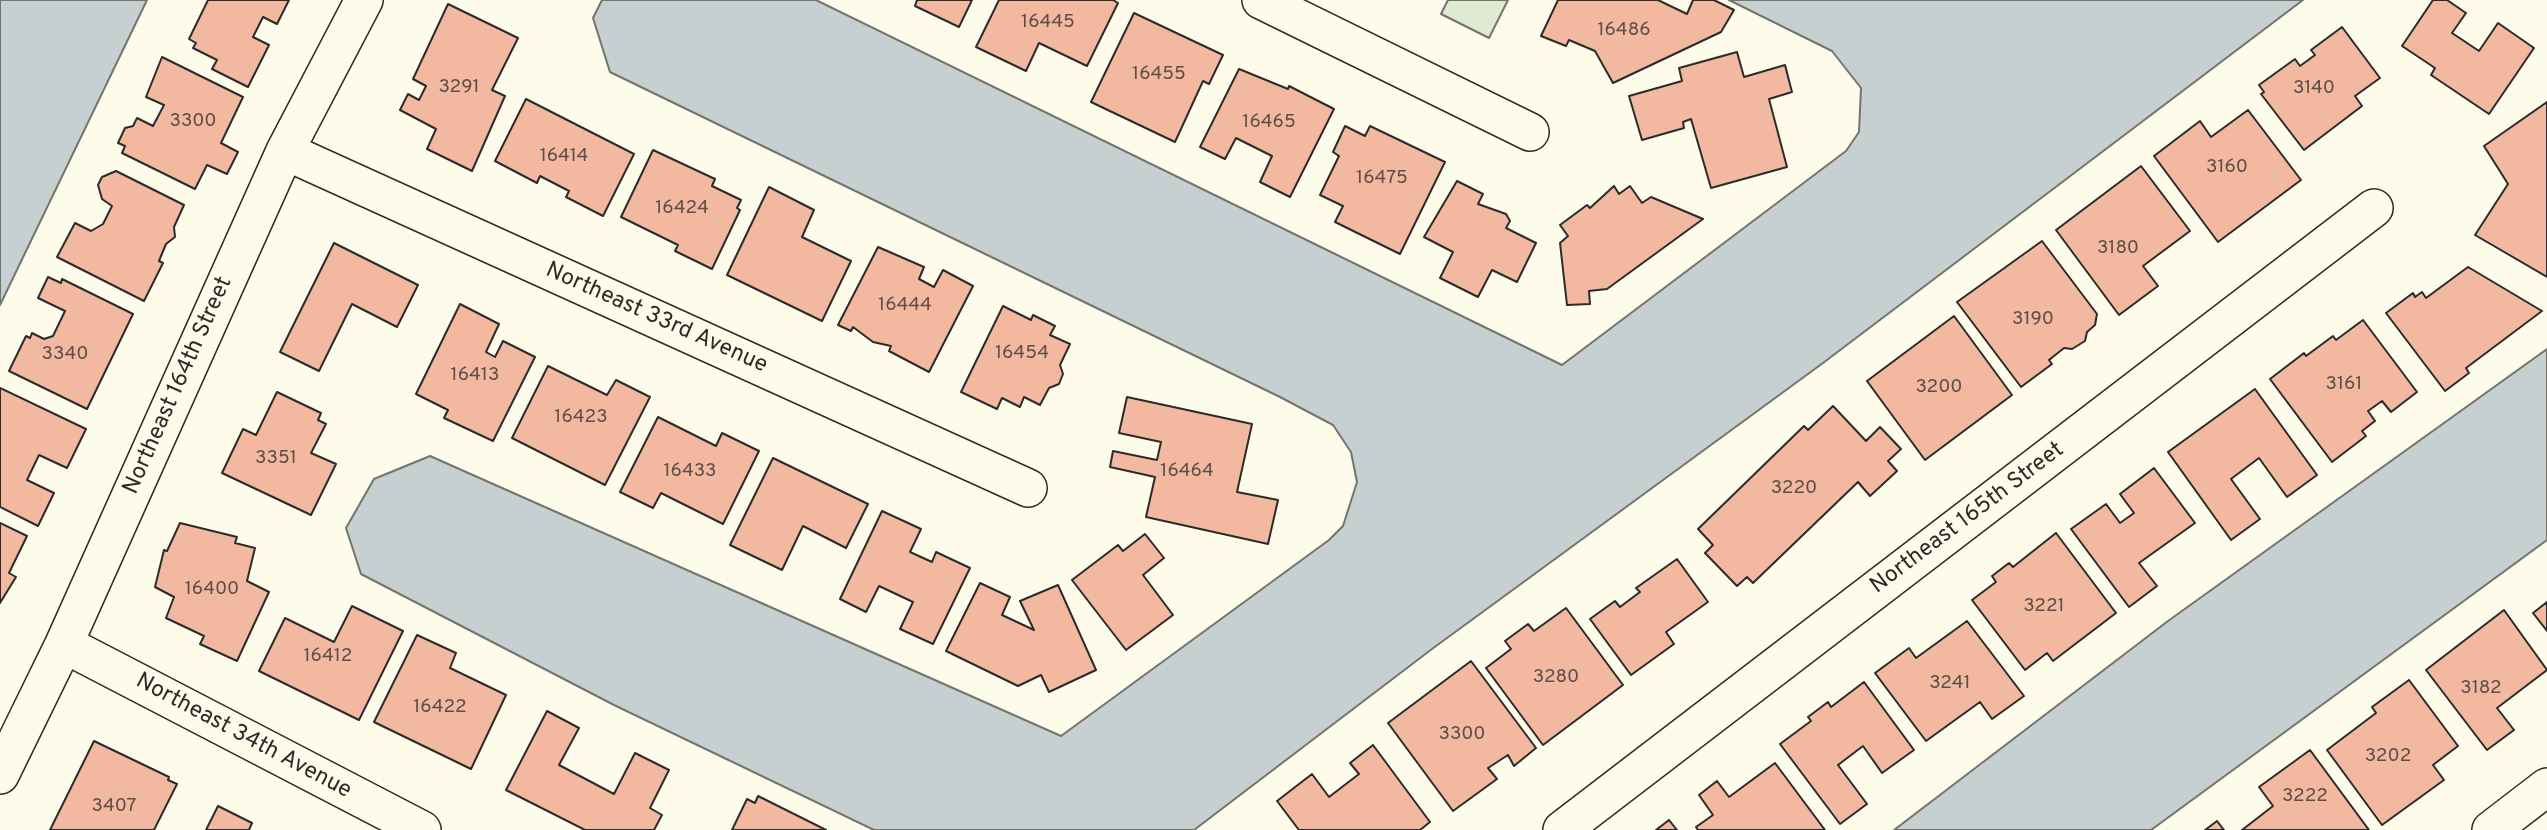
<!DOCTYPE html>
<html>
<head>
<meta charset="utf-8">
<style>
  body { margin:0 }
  canvas { display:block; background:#fdfbea }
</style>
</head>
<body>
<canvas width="2547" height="830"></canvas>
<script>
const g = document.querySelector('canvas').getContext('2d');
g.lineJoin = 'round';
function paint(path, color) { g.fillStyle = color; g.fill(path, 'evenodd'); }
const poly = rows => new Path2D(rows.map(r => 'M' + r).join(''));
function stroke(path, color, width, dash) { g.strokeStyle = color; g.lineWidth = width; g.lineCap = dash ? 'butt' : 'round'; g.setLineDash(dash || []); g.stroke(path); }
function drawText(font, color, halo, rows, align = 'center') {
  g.font = font + ' Overpass,sans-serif'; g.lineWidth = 5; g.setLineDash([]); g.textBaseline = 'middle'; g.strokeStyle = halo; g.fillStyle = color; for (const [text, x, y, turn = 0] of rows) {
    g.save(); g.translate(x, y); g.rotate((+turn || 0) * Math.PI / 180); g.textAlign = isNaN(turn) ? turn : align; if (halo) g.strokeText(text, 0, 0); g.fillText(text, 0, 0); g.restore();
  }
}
const green = poly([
  [1448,0,1508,0,1489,38,1441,14,1448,0]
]);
paint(green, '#deebd1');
stroke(green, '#74746e', 2);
const water = poly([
  [0,0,147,0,0,305,0,0],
  [602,0,816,0,1562,365,1846,151,1859,132,1861,88,1832,51,1729,0,2303,0,1823,363,1432,649,1194,830,874,830,614,705,361,574,346,528,374,479,430,456,1061,736,1329,540,1343,526,1357,482,1351,452,1333,425,1280,397,610,72,593,18,602,0],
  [2547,349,2547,540,2151,830,1894,830,2168,621,2547,349]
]);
paint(water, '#c7d0d0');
stroke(water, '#74746e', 2);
const building = poly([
  [208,0,289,0,277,24,263,17,253,37,269,45,248,87,212,69,217,60,193,48,196,43,189,39,208,0],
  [917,0,972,0,959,27,915,6,917,0],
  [999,0,1113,0,1118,3,1087,66,1039,43,1026,71,976,47,999,0],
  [1558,0,1658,0,1687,14,1693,0,1714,0,1734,10,1721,32,1613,83,1595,51,1569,40,1566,46,1541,36,1558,0],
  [2433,0,2447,0,2466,13,2452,33,2479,51,2498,23,2534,48,2489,114,2431,75,2435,68,2402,46,2433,0],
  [448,4,518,38,492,90,505,96,472,171,427,149,436,129,400,110,408,94,419,100,426,86,413,79,448,4],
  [1134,13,1223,55,1209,84,1203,81,1175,142,1091,102,1134,13],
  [2342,27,2380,78,2355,96,2362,106,2304,150,2261,94,2264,92,2259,85,2295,59,2300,66,2315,55,2311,50,2342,27],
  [1737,52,1744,77,1785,65,1792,92,1769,99,1787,167,1711,188,1691,119,1683,122,1684,128,1642,140,1629,96,1682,81,1679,68,1737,52],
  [162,57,243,97,221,143,238,152,227,174,207,165,195,189,122,153,125,146,118,143,125,128,133,126,137,118,153,126,164,105,146,97,162,57],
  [1239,69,1288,89,1289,86,1334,109,1290,197,1260,182,1272,156,1236,138,1225,159,1200,147,1239,69],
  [526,99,634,154,603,216,566,197,569,191,540,176,537,183,495,161,526,99],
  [2547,102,2547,277,2475,235,2508,184,2484,146,2547,102],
  [2248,110,2301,180,2218,242,2154,156,2200,121,2211,137,2248,110],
  [1345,126,1365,136,1370,126,1445,162,1400,254,1335,222,1343,206,1320,195,1339,156,1333,152,1345,126],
  [653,150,715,179,712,186,741,200,737,208,740,210,712,269,675,251,678,245,621,217,653,150],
  [2141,166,2190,231,2143,266,2158,286,2119,315,2056,230,2141,166],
  [116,171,184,205,174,227,175,237,166,244,159,261,163,263,144,301,57,257,75,223,91,231,103,224,112,206,102,199,98,185,102,177,116,171],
  [1457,181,1483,194,1478,204,1506,214,1510,221,1506,228,1536,243,1517,282,1492,270,1478,297,1440,278,1453,252,1424,237,1457,181],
  [1614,186,1619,194,1630,186,1642,203,1651,197,1703,219,1607,289,1589,291,1590,304,1567,305,1560,243,1568,236,1560,225,1587,205,1590,208,1614,186],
  [769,187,814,210,802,237,851,261,822,321,727,275,769,187],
  [2042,241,2097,314,2095,325,2087,332,2085,341,2072,349,2064,348,2049,360,2052,364,2021,387,1957,302,2042,241],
  [334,243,418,285,397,327,352,304,319,371,280,352,334,243],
  [878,247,924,267,919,279,934,287,943,270,973,286,929,372,889,351,891,346,873,342,853,327,851,331,838,325,878,247],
  [2468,267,2542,311,2466,368,2469,373,2445,391,2386,313,2413,293,2415,297,2422,292,2426,298,2468,267],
  [48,277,61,283,62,279,133,314,87,409,9,371,26,336,30,338,32,333,44,339,53,336,65,311,38,298,48,277],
  [460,304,499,324,486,352,495,357,503,341,535,357,493,441,444,418,448,410,416,394,460,304],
  [1003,306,1031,320,1033,315,1055,326,1050,335,1070,344,1060,365,1063,374,1059,384,1049,388,1040,405,1024,397,1020,407,1002,398,997,409,961,392,1003,306],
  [1954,316,2012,395,1925,460,1867,381,1954,316],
  [2363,320,2417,392,2391,412,2382,401,2368,411,2375,421,2362,431,2366,436,2332,462,2270,379,2304,353,2306,356,2333,336,2336,340,2363,320],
  [548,366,607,395,616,380,650,397,605,485,512,438,548,366],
  [0,388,86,429,67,468,39,455,27,480,54,493,38,526,0,507,0,388],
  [2255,389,2317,475,2287,497,2259,458,2231,479,2260,519,2231,540,2168,452,2255,389],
  [277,392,321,413,318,420,326,424,311,453,336,464,311,515,222,473,243,429,256,435,277,392],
  [1127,397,1252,424,1237,492,1278,500,1268,544,1146,517,1155,477,1110,467,1113,451,1157,460,1161,442,1119,433,1127,397],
  [1833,406,1866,441,1880,427,1901,449,1888,461,1897,471,1870,496,1858,482,1753,583,1747,577,1737,586,1705,553,1713,545,1698,529,1804,426,1808,430,1833,406],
  [658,417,716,446,722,433,759,451,723,524,661,493,653,508,620,492,658,417],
  [773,458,868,504,846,548,803,526,782,570,730,545,773,458],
  [2154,468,2195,523,2139,563,2157,586,2129,607,2071,529,2106,504,2120,523,2134,513,2120,494,2154,468],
  [882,511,921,529,910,552,932,562,936,552,970,568,933,644,900,629,913,602,879,586,866,612,840,599,882,511],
  [0,523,27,536,9,573,16,577,0,603,0,523],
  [180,523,237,537,235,543,255,548,247,581,269,592,237,661,200,644,204,636,166,618,174,597,155,587,164,550,167,551,180,523],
  [2056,533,2116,613,2053,661,2047,653,2025,670,1972,600,1996,582,1992,576,2009,563,2013,567,2056,533],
  [1145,534,1164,558,1143,575,1173,615,1126,650,1072,580,1118,545,1123,551,1145,534],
  [1677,559,1708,602,1666,632,1674,644,1631,675,1590,619,1615,601,1620,607,1640,592,1636,588,1677,559],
  [980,583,1010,597,1002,615,1034,630,1020,601,1058,585,1096,670,1049,692,1041,675,1018,686,946,651,980,583],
  [2547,602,2547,631,2533,613,2547,602],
  [352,606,403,631,359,720,259,671,285,618,334,642,352,606],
  [1566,608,1623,685,1543,745,1486,668,1511,649,1505,641,1528,624,1534,631,1566,608],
  [2504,610,2547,670,2497,708,2514,730,2487,750,2426,670,2504,610],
  [1967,621,2024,696,1992,719,1980,702,1926,741,1875,673,1909,648,1916,658,1967,621],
  [417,635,456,653,450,668,506,695,471,769,374,722,417,635],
  [1471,661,1536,748,1514,766,1508,755,1488,768,1497,779,1453,811,1388,723,1471,661],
  [2409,680,2458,746,2433,765,2444,780,2382,825,2327,750,2376,713,2372,707,2409,680],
  [1864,682,1914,750,1882,773,1863,746,1838,765,1867,804,1840,824,1780,744,1811,721,1808,717,1828,702,1831,707,1864,682],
  [547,711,579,728,559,765,614,794,635,753,669,770,650,808,662,815,654,830,585,830,506,790,547,711],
  [94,741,169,777,168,780,177,784,154,830,50,830,94,741],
  [1373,745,1430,822,1420,830,1299,830,1277,801,1312,774,1329,797,1359,774,1350,763,1373,745],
  [2310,750,2369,830,2242,830,2273,806,2259,787,2310,750],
  [1775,763,1825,830,1698,830,1696,827,1713,815,1699,795,1717,781,1729,797,1775,763],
  [758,796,826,830,732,830,747,799,755,803,758,796],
  [218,806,252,823,249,830,206,830,218,806],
  [1669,820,1677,830,1656,830,1669,820],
  [2217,821,2224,830,2205,830,2217,821]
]);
paint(building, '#f2b8a0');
stroke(building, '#2b2b2b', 2);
const minor = poly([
  [1261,0,1530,132],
  [285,151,1028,488],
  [64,644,422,830],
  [0,775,64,644,285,151,364,0],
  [1562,830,2374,208],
  [2491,830,2547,787]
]);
stroke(minor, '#2b2b2b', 40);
stroke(minor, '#fdfbea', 37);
drawText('19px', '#5d4e48', null, [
  ["16445",1048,23],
  ["16486",1624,31],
  ["16455",1159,75],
  ["3291",459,88],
  ["3140",2314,89],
  ["3300",193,122],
  ["16465",1269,123],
  ["16414",564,157],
  ["3160",2227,168],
  ["16475",1382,179],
  ["16424",682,209],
  ["3180",2118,249],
  ["16444",905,306],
  ["3190",2033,320],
  ["16454",1022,354],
  ["3340",65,355],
  ["16413",475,376],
  ["3161",2344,385],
  ["3200",1939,388],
  ["16423",581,418],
  ["3351",276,459],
  ["16433",690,472],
  ["16464",1187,472],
  ["3220",1794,489],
  ["16400",212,590],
  ["3221",2044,607],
  ["16412",328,657],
  ["3280",1556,678],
  ["3241",1950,684],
  ["3182",2481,689],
  ["16422",440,708],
  ["3300",1462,735],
  ["3202",2388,757],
  ["3222",2305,797],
  ["3407",114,807]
]);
drawText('23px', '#2b2b2b', '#fdfbea', [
  ["Northeast 33rd Avenue",656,319,24],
  ["Northeast 164th Street",179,386,-66],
  ["Northeast 165th Street",1968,519,-37],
  ["Northeast 34th Avenue",243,737,28]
]);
</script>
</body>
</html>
